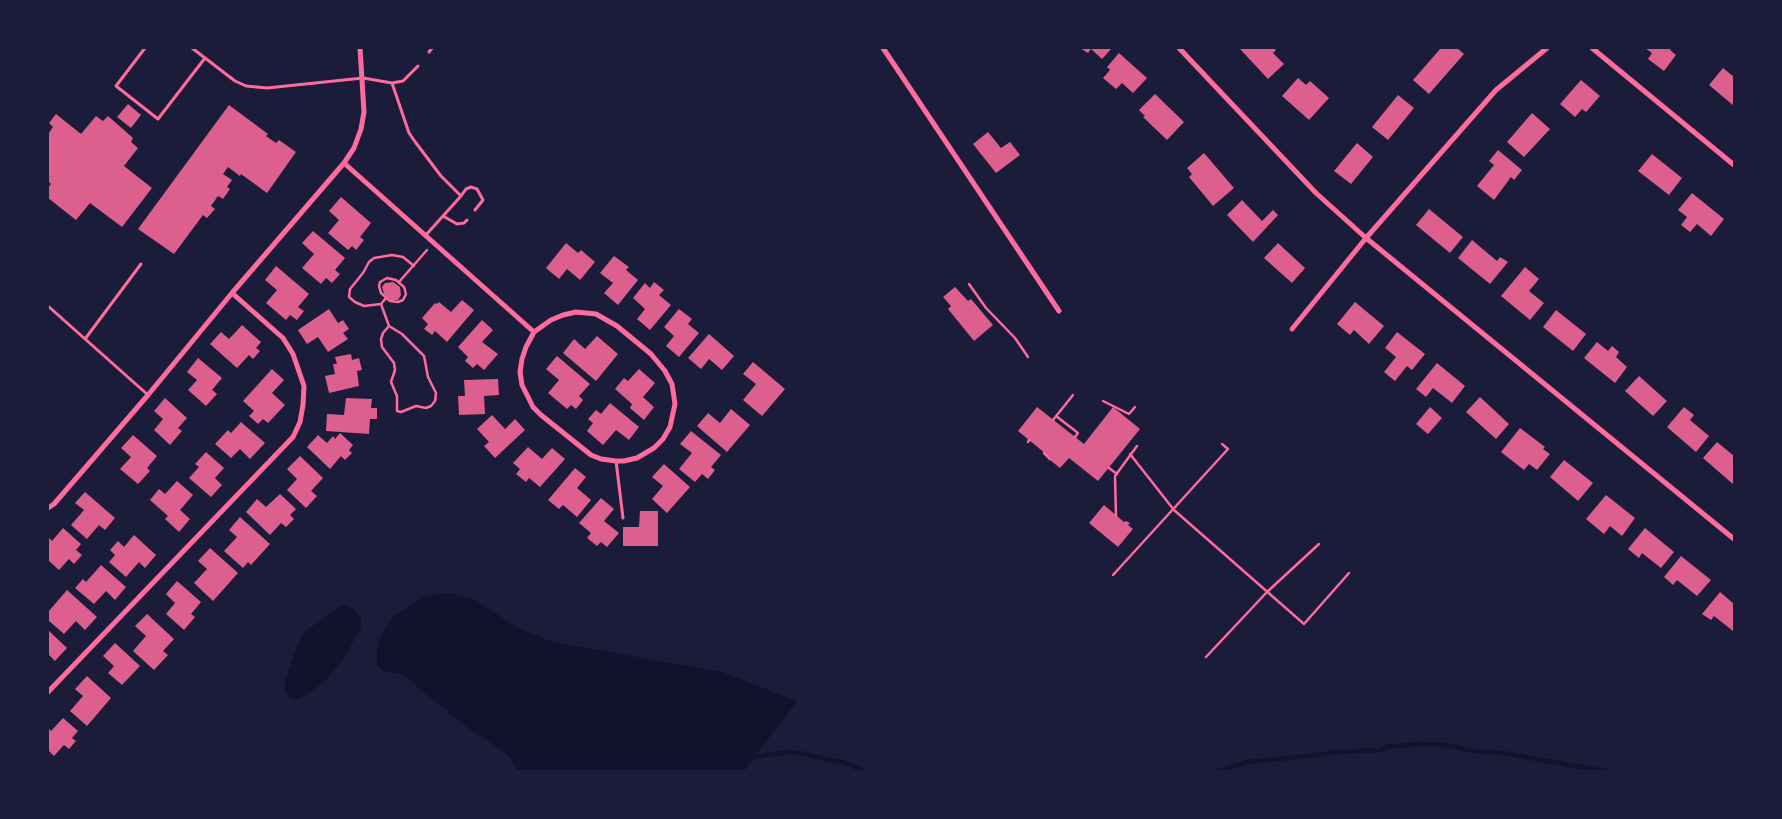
<!DOCTYPE html>
<html>
<head>
<meta charset="utf-8">
<style>
  body { margin:0 }
  #map { position:relative; width:1782px; height:819px; overflow:hidden; background:#1b1b3a; font-family:Rubik,sans-serif }
  canvas { display:block }
  .frame { position:absolute; inset:0; border:49px solid #1b1b3a; pointer-events:none }
</style>
</head>
<body>
<div id="map">
<canvas width="1782" height="819"></canvas>
<div class="frame"></div>
</div>
<script>
const g = document.querySelector('canvas').getContext('2d');
g.lineJoin = 'round';
function paint(path, color) { g.fillStyle = color; g.fill(path, 'evenodd'); }
const poly = rows => new Path2D(rows.map(r => 'M' + r).join(''));
function stroke(path, color, width, dash) { g.strokeStyle = color; g.lineWidth = width; g.lineCap = dash ? 'butt' : 'round'; g.setLineDash(dash || []); g.stroke(path); }
paint(poly([
  [448,593,472,598,518,628,553,642,722,672,797,701,744,771,517,771,510,756,464,725,402,674,383,671,377,666,377,651,381,635,393,617,425,596],
  [343,605,353,609,361,618,361,628,342,661,322,684,299,699,291,699,285,692,285,681,298,643,304,632]
]), '#12122b');
stroke(poly([
  [750,754,755,757,787,752,800,753,849,764,865,772],
  [1217,772,1247,762,1326,754,1335,752,1381,750,1386,747,1419,744,1446,745,1473,751,1503,753,1609,772]
]), '#12122b', 4.5);
paint(poly([
  [1080,48,1112,48,1102,59,1091,49,1088,53],
  [1242,48,1274,48,1276,50,1273,53,1284,64,1268,79,1240,49],
  [1441,48,1457,48,1464,54,1429,94,1413,80],
  [1645,48,1672,48,1670,50,1676,55,1664,71,1648,59,1652,53],
  [1119,53,1147,78,1133,93,1122,83,1116,89,1103,78,1110,70,1107,67],
  [1723,68,1734,77,1734,106,1709,85],
  [1298,78,1306,85,1310,81,1329,98,1309,120,1282,96],
  [1581,80,1600,96,1586,112,1582,109,1575,117,1560,104],
  [1155,94,1184,122,1167,140,1143,117,1145,116,1139,110],
  [1398,95,1414,108,1388,140,1372,127],
  [128,104,141,115,131,128,117,117],
  [229,105,268,134,266,136,276,143,279,140,296,152,267,193,241,174,240,176,228,167,223,174,232,180,227,187,230,189,223,199,218,196,211,206,215,209,207,218,203,215,174,254,138,229],
  [1532,113,1550,129,1524,157,1507,142],
  [56,114,81,134,96,116,103,121,108,116,133,138,131,142,138,148,124,166,152,188,122,227,90,203,76,220,48,198,48,188,51,184,48,181,48,134,53,127,49,123],
  [988,132,1001,148,1010,142,1020,155,996,173,973,144],
  [1357,143,1373,157,1351,184,1334,171],
  [1498,150,1522,170,1514,180,1511,177,1494,200,1477,186,1494,165,1489,161],
  [1204,153,1234,188,1213,206,1189,177,1192,174,1187,168],
  [1652,154,1682,178,1669,195,1638,171],
  [1692,193,1724,219,1711,236,1697,224,1690,232,1681,225,1687,217,1678,210],
  [341,197,371,223,360,237,364,240,356,250,352,246,348,250,328,233,339,220,329,211],
  [1242,200,1262,221,1273,210,1278,215,1253,242,1227,215],
  [1429,209,1463,237,1450,253,1416,225],
  [313,231,345,258,335,270,340,274,332,283,326,278,321,284,302,268,314,254,302,243],
  [1472,240,1497,261,1500,257,1508,262,1490,284,1458,258],
  [566,243,578,253,581,250,595,262,580,280,567,269,559,279,546,268],
  [1278,243,1305,268,1292,283,1264,258],
  [614,256,629,267,626,270,638,280,618,305,604,293,613,283,600,273],
  [276,266,309,294,298,307,304,311,297,320,290,315,286,320,266,303,277,290,265,280],
  [1525,267,1539,279,1529,291,1544,303,1530,320,1501,296],
  [393,282,400,287,401,295,398,300,391,300,384,294,382,287,385,283],
  [654,282,664,290,659,295,671,305,650,330,637,319,645,309,633,298,645,283,650,288],
  [955,287,968,301,971,299,993,325,974,341,948,309,951,306,943,297],
  [462,300,474,310,447,342,435,331,432,335,424,329,428,324,422,318,435,303,437,304,439,302,451,312],
  [1355,302,1384,326,1369,344,1354,330,1350,335,1337,324],
  [329,309,338,323,343,320,349,329,343,333,348,339,328,352,318,337,307,344,298,330],
  [679,309,692,319,688,324,699,333,679,357,666,346,674,336,664,327],
  [1556,310,1586,334,1573,351,1543,327],
  [482,320,493,330,482,342,498,354,484,370,477,364,473,368,465,361,468,357,458,347],
  [242,325,261,342,256,348,260,351,253,359,249,355,237,368,210,344,221,332,229,339],
  [1397,332,1425,354,1412,370,1407,366,1395,381,1384,372,1396,357,1385,348],
  [709,334,734,356,722,370,709,359,701,369,688,358],
  [597,336,618,354,596,381,563,353,574,339,585,349],
  [1597,342,1608,351,1612,346,1619,352,1616,357,1627,367,1615,383,1584,358],
  [351,354,352,360,359,358,362,370,357,371,359,386,329,393,325,376,335,374,333,364,337,364,335,357],
  [557,356,590,384,579,396,583,400,576,409,571,405,567,409,548,393,559,380,546,369],
  [198,358,222,378,212,390,217,394,206,406,188,390,197,380,187,372],
  [753,362,785,389,762,416,743,400,756,384,743,374],
  [1437,363,1465,386,1452,403,1433,388,1426,397,1416,389],
  [272,369,284,380,272,393,285,405,268,423,263,419,258,424,249,416,254,411,243,401],
  [639,369,655,383,643,397,654,407,644,420,630,408,632,404,615,389,624,378,628,381],
  [1639,376,1667,401,1653,416,1625,391],
  [498,379,499,395,484,396,485,414,459,415,458,396,465,396,464,380],
  [1480,397,1509,424,1496,439,1466,412],
  [165,398,187,418,178,428,182,431,170,445,154,430,163,419,154,411],
  [346,398,372,399,371,408,377,408,377,419,370,419,369,434,326,431,327,414,344,415],
  [610,403,639,427,629,440,616,430,603,445,587,431,593,423,588,419,596,410,601,414],
  [1037,407,1084,444,1113,407,1140,429,1098,481,1069,458,1060,468,1050,460,1051,458,1018,431],
  [1430,407,1442,418,1428,434,1416,424],
  [1684,407,1694,415,1690,420,1709,436,1696,452,1667,427],
  [731,409,750,425,727,452,697,426,708,413,720,423],
  [492,415,505,429,515,419,525,430,495,458,484,446,489,442,477,429],
  [241,422,265,443,250,459,240,449,231,458,215,444,228,430,231,433],
  [1520,428,1545,447,1543,449,1550,454,1537,470,1529,464,1524,470,1501,452],
  [691,431,721,455,711,467,715,470,708,479,702,474,695,482,679,469,692,453,680,444],
  [340,433,353,445,349,450,352,453,345,460,341,456,330,469,307,447,318,435,327,443,333,436,335,439],
  [133,435,157,456,147,468,150,471,138,484,120,469,131,457,121,448],
  [1717,442,1734,456,1734,485,1703,458],
  [528,447,542,459,552,448,565,459,540,487,529,478,526,482,516,474,520,469,513,463],
  [206,452,224,468,215,478,222,485,211,497,189,478,199,467,195,464],
  [300,456,323,478,311,491,317,496,306,508,287,490,297,479,287,469],
  [1564,460,1593,483,1578,501,1550,477],
  [664,464,690,487,667,513,652,499,663,486,652,477],
  [575,468,586,477,577,488,591,500,577,517,563,505,559,509,548,500],
  [177,481,193,495,180,510,190,519,179,532,165,519,168,516,150,500,159,489,165,494],
  [85,492,115,518,105,530,99,525,87,539,71,525,84,510,75,503],
  [280,494,296,509,290,515,294,519,286,527,281,523,270,535,246,512,257,499,266,507],
  [1606,495,1635,518,1622,536,1610,526,1604,534,1586,519],
  [601,498,614,509,604,521,619,533,607,547,601,542,597,546,587,538,591,533,579,523],
  [1104,505,1124,522,1126,521,1130,523,1128,525,1133,529,1118,547,1089,523],
  [640,511,658,511,658,546,623,546,623,527,639,527],
  [240,517,270,544,251,565,248,562,243,568,224,551,237,537,229,530],
  [63,528,81,544,76,550,82,555,74,564,69,559,59,570,48,560,48,537,52,541],
  [1645,528,1674,552,1661,568,1642,553,1639,558,1628,549],
  [134,535,156,555,145,568,139,562,126,577,109,562,115,555,110,550,118,541,124,547],
  [210,548,238,573,213,601,194,583,207,569,198,561],
  [1681,556,1711,580,1697,596,1677,580,1673,585,1664,577],
  [101,565,126,587,115,600,106,591,94,604,75,588,83,579,86,582],
  [177,581,201,602,191,614,195,617,184,630,166,614,175,603,166,594],
  [67,590,97,617,85,630,76,621,64,634,48,620,48,612],
  [1720,592,1734,604,1733,631,1714,616,1711,620,1702,614],
  [147,614,174,639,163,651,168,655,154,670,133,651,146,636,135,626],
  [48,630,67,648,55,661,48,654],
  [115,643,140,666,122,685,108,673,114,666,103,656],
  [87,676,111,698,87,726,70,711,83,696,75,689],
  [63,718,78,731,72,738,76,741,69,749,64,745,54,756,48,750,48,728,51,731]
]), '#dd5f8e');
stroke(poly([
  [387,278,396,280,404,287,406,294,403,300,398,302,390,301,381,293,379,286,380,282,387,278],
  [399,282,427,250],
  [969,284,986,308,1015,338,1028,357],
  [386,298,381,304,389,326,402,334,424,356,428,377,436,393,435,401,431,406,426,408,416,406,401,412,397,411,397,396,391,382,395,370,394,363,382,347,381,339,383,333,389,326],
  [381,304,364,306,355,302,349,297,350,289,363,273,369,262,374,258,392,255,403,257,414,266],
  [1103,401,1129,414,1135,407],
  [1056,416,1078,433,1075,437],
  [1053,420,1073,395],
  [1028,442,1029,440],
  [1044,453,1050,459],
  [1130,454,1174,510,1304,624,1349,573],
  [1109,468,1117,474],
  [1116,516,1115,476,1137,446],
  [1113,575,1228,449,1222,444],
  [1206,657,1267,592,1319,544]
]), '#ff6b9d', 2.5);
stroke(poly([
  [145,48,116,86,158,119,205,58],
  [192,48,235,81,246,86,267,88,363,78,392,83,409,133,416,143,441,176,461,196,425,236],
  [429,52,432,48],
  [392,83,403,81,418,66],
  [461,196,466,189,471,187,477,189,483,200,475,210],
  [443,216,457,224,464,223,467,220],
  [48,306,148,395],
  [85,339,141,264],
  [616,461,623,518]
]), '#ff6b9d', 3);
stroke(poly([
  [883,48,1059,311],
  [1179,48,1316,193,1366,238,1734,539],
  [1592,48,1734,165],
  [344,163,534,332],
  [576,312,596,314,617,326,651,354,665,371,672,384,675,404,670,427,663,439,654,448,637,458,624,461,616,461,601,459,591,455,541,415,533,407,522,385,520,372,522,359,526,347,534,332,551,320,563,315,576,312],
  [1292,329,1366,238,1496,90,1547,48],
  [48,508,54,504,148,395,232,293,344,163,354,148,361,129,364,112,360,48],
  [48,692,293,437,300,422,303,405,304,386,293,354,283,338,232,293]
]), '#ff6b9d', 5);
</script>
</body>
</html>
